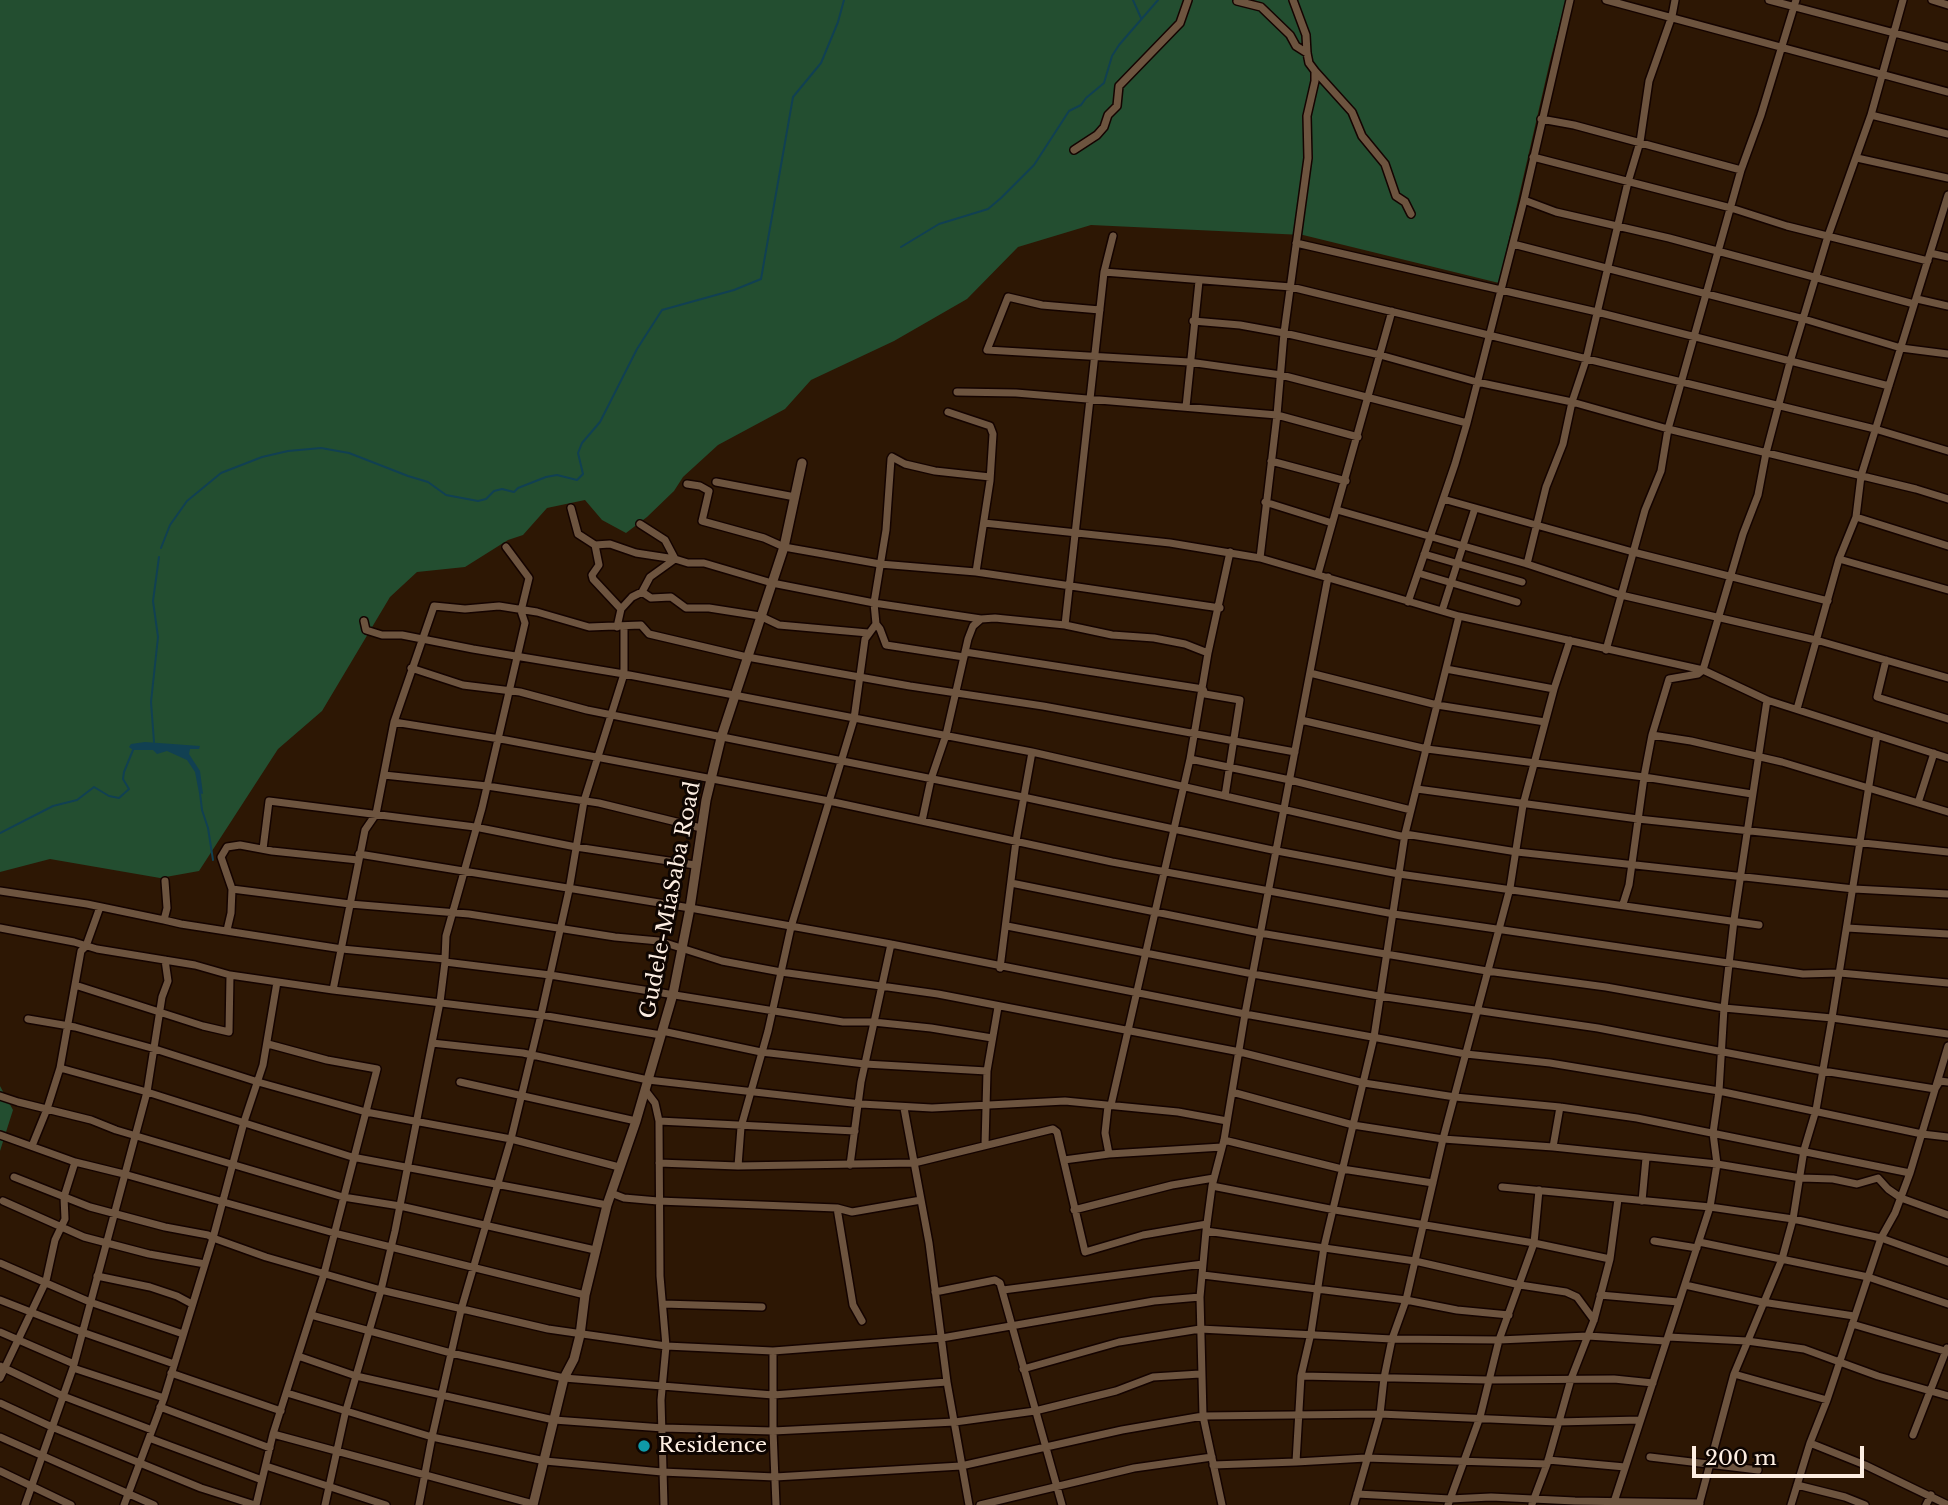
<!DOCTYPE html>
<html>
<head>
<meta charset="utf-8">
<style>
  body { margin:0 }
  #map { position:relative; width:1948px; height:1505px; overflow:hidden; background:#2d1704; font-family:"Libre Baskerville",serif }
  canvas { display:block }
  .scale { position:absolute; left:1692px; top:1446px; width:172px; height:32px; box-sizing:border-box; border:4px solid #fdeee2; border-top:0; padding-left:9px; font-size:21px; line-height:24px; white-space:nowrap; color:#fdeee2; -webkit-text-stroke:5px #0e0501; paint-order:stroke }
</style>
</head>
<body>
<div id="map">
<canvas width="1948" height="1505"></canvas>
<div class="scale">200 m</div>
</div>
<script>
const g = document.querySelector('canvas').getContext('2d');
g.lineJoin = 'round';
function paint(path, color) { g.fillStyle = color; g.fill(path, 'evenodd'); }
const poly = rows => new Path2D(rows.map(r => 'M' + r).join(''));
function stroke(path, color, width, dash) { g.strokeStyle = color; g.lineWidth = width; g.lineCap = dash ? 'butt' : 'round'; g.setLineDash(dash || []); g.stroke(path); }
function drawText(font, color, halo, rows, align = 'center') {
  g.font = font + ' "Libre Baskerville",serif'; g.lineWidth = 6; g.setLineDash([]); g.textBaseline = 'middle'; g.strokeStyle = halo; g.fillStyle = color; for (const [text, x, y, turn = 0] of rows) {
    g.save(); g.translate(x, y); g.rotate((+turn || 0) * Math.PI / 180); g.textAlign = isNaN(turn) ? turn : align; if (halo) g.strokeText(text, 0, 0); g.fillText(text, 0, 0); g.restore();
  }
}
paint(poly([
  [0,0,1566,0,1550,61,1499,283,1303,235,1091,225,1018,247,967,299,894,341,811,380,785,409,718,445,683,477,674,491,647,517,626,533,602,520,585,500,547,508,523,535,508,540,465,567,417,572,390,597,322,711,278,749,199,871,160,878,50,859,0,872],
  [0,1086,13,1110,0,1151]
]), '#234e30');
paint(poly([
  [145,742,200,746,199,749,190,749,189,754,200,771,203,794,199,793,195,772,187,760,167,751,157,754,153,750,133,750,129,747,131,744]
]), '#114052');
stroke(poly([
  [1133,0,1141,18],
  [901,247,939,224,988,209,1001,198,1034,165,1069,111,1081,105,1086,98,1104,83,1112,56,1119,45,1158,0],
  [161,548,170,525,187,501,221,473,262,457,288,451,321,448,349,453,408,476,428,482,446,495,478,501,486,499,494,491,502,489,514,492,518,488,546,477,557,475,577,480,583,474,578,453,582,443,600,422,637,349,662,310,734,290,761,279,793,97,821,63,838,22,844,0],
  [154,742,151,702,158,637,153,601,159,557],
  [200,793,202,810,208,828,213,860],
  [0,833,53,806,77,800,94,787,109,796,119,798,129,789,123,779,124,772,133,750]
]), '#114052', 2);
const minor = poly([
  [1606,0,1948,92],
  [1769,0,1948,47],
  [1932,0,1948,5],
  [1237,1,1261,7,1290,35,1296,46,1307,53],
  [1315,71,1352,112,1362,136,1385,164,1396,196,1405,202,1411,214],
  [1871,115,1948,134],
  [1541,119,1574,125,1741,170],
  [1074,150,1097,135,1104,127,1108,115,1117,106,1119,86,1180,23,1188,0],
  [1533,157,1731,208,1787,226,1928,261],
  [1857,158,1948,178],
  [1524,200,1556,212,1669,238,1914,304],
  [1296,243,1597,312,1889,386],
  [1513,244,1804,319,1901,348,1948,354],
  [1930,253,1948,257],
  [1104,272,1291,287,1875,429,1948,451],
  [1917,299,1948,306],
  [1100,310,1042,305,1008,297,987,350,1189,362,1281,375,1467,423],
  [1193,321,1240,325,1284,333,1380,355,1477,382,1572,402,1668,429,1916,489,1948,499],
  [957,392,1016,393,1277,415,1358,437],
  [1186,407,1199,281],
  [948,412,990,426,993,434,990,481,976,572],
  [892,457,905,464,935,471,990,477],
  [1271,461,1346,481],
  [716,482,795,497],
  [687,484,700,486,709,491,702,521,764,538,784,547,880,564,976,572,1220,608],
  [1443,499,1633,552,1828,601],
  [1265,502,1332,523],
  [571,508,578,534,595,545,599,565,592,575,593,579,621,609],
  [1337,510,1527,564,1621,595,1816,640,1948,678],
  [1856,517,1948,546],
  [984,523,1170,543,1260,558,1459,616,1703,670,1767,700,1948,758],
  [640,524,665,540,675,559,688,563,704,563,772,583,874,603,981,619],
  [595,545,610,544,636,553,675,559,650,577,642,592],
  [1424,554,1522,582],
  [1260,558,1277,415,1284,333,1308,158,1307,116,1315,81,1315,71,1309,63,1307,53,1306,35,1293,0],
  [1839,559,1948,590],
  [1527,564,1546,487,1563,444,1572,402,1586,360,1628,182,1640,142,1649,81,1672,16,1675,0],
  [1418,573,1517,602],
  [1318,574,1392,311],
  [1408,602,1455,464,1467,423,1524,200,1570,0],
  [1442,611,1475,508],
  [1459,616,1405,834,1374,1037,1324,1247,1311,1333,1301,1376,1296,1462,1366,1458,1547,1464],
  [364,621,366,630,382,635,402,635,473,649,624,674,1032,752,1405,837],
  [876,624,880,629,886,645,964,657],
  [1065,625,1104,272,1113,236],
  [617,627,621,609,632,597,642,592,651,598,671,597,686,608,709,608,760,616,779,625,868,633],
  [1606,650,1645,510,1661,471,1668,429,1741,170,1761,115,1796,0],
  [965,652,1203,689,1205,694,1240,700,1225,796],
  [1886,660,1877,697,1948,719],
  [411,668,463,685,520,692,587,710,1023,797,1277,851,1399,874,1759,925],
  [1446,669,1554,689],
  [1310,673,1437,705,1545,722],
  [1797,709,1839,559,1856,517,1861,476,1948,195],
  [1301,720,1427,749,1644,777,1752,794],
  [394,722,506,740,829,801,1112,862,1394,914,1803,974,1840,973,1948,983],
  [1652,735,1691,741,1782,762,1948,812],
  [1190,759,1290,780,1411,810],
  [384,775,487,786,599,803,701,828],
  [1417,789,1638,819,1948,852],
  [1918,803,1934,753],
  [922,821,931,779,946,735,968,639,973,626,981,619,995,618,1065,625,1112,635,1154,638,1185,644,1208,653],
  [1405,834,1517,852,1854,889,1948,894],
  [263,849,269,801,475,827,576,847,695,865],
  [359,854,690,908,891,944,1245,1014,1466,1054,1550,1063,1719,1091,1922,1134,1948,1137],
  [358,860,272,851,240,845,227,847,221,857,232,889,350,904,469,914,615,937,659,941,722,961,781,972,938,994,1240,1052,1364,1083,1455,1097,1560,1107,1637,1118,1910,1173],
  [165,881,167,908,164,920,181,924,342,949,445,959,445,962,550,975,843,1022,873,1022,931,1028,992,1038],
  [1011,883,1260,933,1487,971,1606,987,1724,1008,1832,1018,1948,1034],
  [0,891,87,904,164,920],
  [1623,904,1629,885,1644,777,1652,735,1669,679,1698,674,1703,670,1743,534,1758,495,1766,453,1790,362,1828,236,1871,115,1903,0],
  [1007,926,1253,974,1379,996,1598,1028,1823,1071,1935,1089,1940,1081,1948,1082],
  [0,928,74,942,97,949,195,965,230,975,333,990,541,1015,661,1035],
  [1847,928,1948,934],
  [227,930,231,913,232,889],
  [445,959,446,936,482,808,525,623,521,611,529,578,506,547],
  [1000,968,1016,841,1032,752],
  [75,985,203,1026,229,1032,230,975],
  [333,990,365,830,376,814,394,722,434,606,465,609,499,606,537,612,589,627,641,625,649,634,747,657,910,686,1043,706,1295,752],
  [28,1019,75,1027,155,1049,258,1082,366,1112,511,1139,619,1167],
  [662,1031,761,1052,865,1064,987,1071],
  [432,1043,523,1053,648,1080,861,1104,932,1108,1065,1101,1178,1112,1227,1121],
  [60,1068,147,1092,352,1157,607,1205],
  [460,1082,636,1121],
  [645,1090,655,1103,659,1121,660,1276,666,1346,661,1400,664,1505],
  [1232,1092,1353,1125,1443,1139,1553,1147,1717,1164,1801,1178,1833,1179,1857,1184,1878,1178,1888,1189,1901,1198,1948,1215],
  [0,1096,18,1102,91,1120,116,1130,343,1197,400,1206,595,1250],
  [659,1121,855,1131],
  [0,1135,75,1162,124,1174,334,1233,585,1295],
  [1224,1140,1342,1169,1433,1183],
  [985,1145,987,1071,998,1007],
  [32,1146,47,1109,60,1068,81,951,86,946,100,907],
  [1553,1147,1560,1107],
  [1109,1154,1105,1133,1108,1106,1111,1105,1190,759,1208,653,1230,552],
  [1064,1160,1109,1154,1222,1147],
  [659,1163,738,1166,914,1163,1053,1129,1057,1132,1085,1252,1143,1235,1207,1224],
  [850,1165,861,1082,891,944],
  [738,1166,741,1127,768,1031,791,927,854,719,865,639,876,624,874,603,886,530,891,459],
  [14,1177,90,1207,165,1227,208,1235,213,1238,266,1257,381,1290,548,1329,666,1346,773,1351,942,1338,1154,1301,1200,1297],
  [1212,1186,1335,1210,1534,1243,1610,1259],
  [1502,1187,1710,1207,1793,1219,1881,1238,1948,1262],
  [611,1193,624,1198,658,1201,837,1208,852,1212,921,1200],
  [3,1201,84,1237,149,1254,205,1264],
  [1642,1201,1646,1158],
  [837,1208,853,1305,862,1321],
  [1074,1210,1172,1185,1214,1178],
  [1206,1231,1415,1261,1520,1285,1566,1292,1577,1297,1594,1320],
  [1654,1241,1697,1248],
  [1699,1242,1868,1277,1948,1304],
  [0,1263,90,1302,183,1334],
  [1203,1275,1406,1300,1457,1310,1509,1315],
  [97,1276,150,1287,177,1296,192,1304],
  [1685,1285,1762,1302,1854,1316],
  [1003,1290,1203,1264],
  [935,1292,995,1280,1000,1283,1062,1505],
  [1600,1295,1678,1302],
  [0,1300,82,1332,174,1364],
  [663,1304,762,1307],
  [311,1315,451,1353,564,1378,773,1395,947,1382,929,1243,904,1108],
  [1852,1324,1948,1352],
  [0,1332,74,1364],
  [1668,1337,1747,1341,1804,1349,1878,1376,1948,1396],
  [773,1351,773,1431,776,1505],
  [298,1356,356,1376,554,1420,663,1428,773,1431,955,1422,1035,1411,1116,1391,1153,1377,1200,1374],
  [0,1366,63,1396,152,1430],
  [73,1368,164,1398],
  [1023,1369,1119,1342,1200,1329,1392,1339,1499,1340,1588,1336,1666,1341],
  [171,1373,281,1411],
  [1734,1374,1827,1400],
  [1301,1376,1488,1380,1614,1379,1653,1383],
  [0,1378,46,1281,55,1240,65,1219,64,1197,75,1162],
  [947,1382,969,1505],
  [287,1393,432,1437,545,1461,662,1472,775,1477,961,1466,1122,1430,1203,1416,1380,1414,1557,1422,1640,1420],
  [0,1403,52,1427,201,1488,255,1505],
  [160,1407,270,1448],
  [273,1434,533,1504],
  [1913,1435,1947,1348],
  [0,1437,154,1505],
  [149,1438,262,1480],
  [1810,1443,1865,1465,1948,1505],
  [1650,1457,1758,1470],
  [1548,1460,1625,1467],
  [1213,1465,1296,1462],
  [266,1466,386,1505],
  [0,1471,71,1505],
  [1797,1485,1845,1497,1865,1505],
  [1357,1494,1450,1499,1491,1497,1575,1501,1700,1503],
  [1532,1504,1547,1464,1571,1379,1594,1320,1610,1259,1618,1199],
  [25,1505,73,1368,147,1092,162,997,168,981,165,960],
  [124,1505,164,1398,213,1238,244,1122,263,1065,277,982],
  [256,1505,273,1434,324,1274,377,1069,327,1060,268,1044],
  [325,1505,345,1414,381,1290,395,1231,440,1002,445,962],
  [419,1505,432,1437,461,1310,511,1139,541,1015,569,890,584,801,624,674,624,627],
  [980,1505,1134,1468,1212,1457],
  [1222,1505,1203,1416,1200,1297,1206,1231,1212,1186,1224,1140,1245,1014,1328,577],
  [1354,1505,1380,1414,1384,1378,1392,1339,1406,1300,1443,1139,1510,888,1523,805,1554,689,1570,640],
  [1448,1505,1480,1417,1499,1340,1534,1243,1539,1190],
  [1613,1505,1710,1207,1717,1164,1713,1133,1719,1091,1724,1008,1734,920,1767,700],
  [1699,1505,1734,1374,1782,1259,1793,1219,1804,1150,1816,1110,1832,1018,1877,735],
  [1791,1505,1810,1443,1827,1400,1881,1238,1895,1213,1910,1173,1948,1046],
  [1926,1505,1931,1495]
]);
const tertiary = poly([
  [533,1505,564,1378,574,1359,580,1335,585,1295,607,1205,636,1121,673,994,690,908,706,800,721,738,784,547,802,463]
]);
stroke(minor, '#140300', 10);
stroke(tertiary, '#140300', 12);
stroke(minor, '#6d543f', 7);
stroke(tertiary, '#6d543f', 9);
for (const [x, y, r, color] of [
  [644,1446,7,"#0f9aa8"]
]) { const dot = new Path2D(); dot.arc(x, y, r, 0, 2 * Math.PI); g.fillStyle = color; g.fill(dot); stroke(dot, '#0e0501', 2.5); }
drawText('21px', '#fdeee2', '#0e0501', [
  ["Gudele-MiaSaba Road",671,900,-79]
]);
drawText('21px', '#fdeee2', '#0e0501', [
  ["Residence",658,1446]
], 'left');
</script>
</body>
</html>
